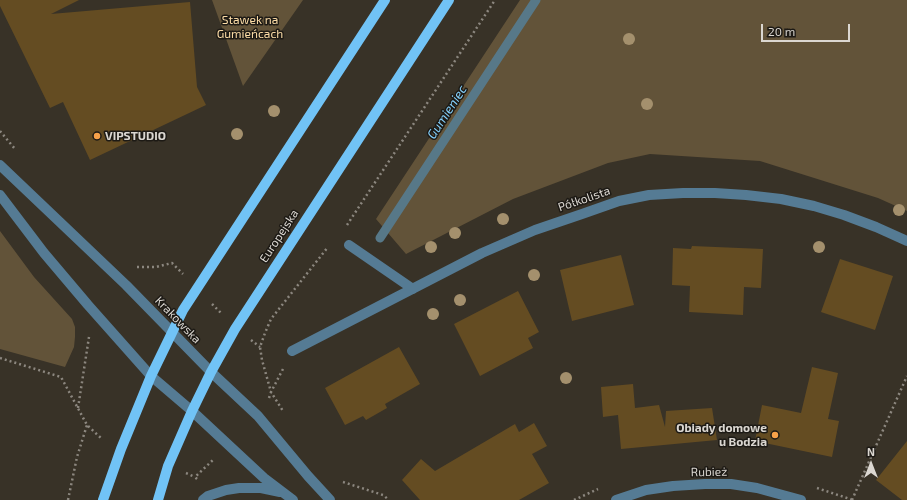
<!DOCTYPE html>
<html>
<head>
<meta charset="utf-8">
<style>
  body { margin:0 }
  #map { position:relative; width:907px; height:500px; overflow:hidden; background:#383227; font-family:"Exo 2",sans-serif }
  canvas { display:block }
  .north { position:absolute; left:851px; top:444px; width:40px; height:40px; -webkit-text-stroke:3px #1d1a15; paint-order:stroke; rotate:0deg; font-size:11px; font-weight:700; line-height:16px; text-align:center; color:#dbd7d1 }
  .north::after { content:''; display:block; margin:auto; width:14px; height:18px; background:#dbd7d1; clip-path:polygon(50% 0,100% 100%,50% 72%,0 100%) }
  .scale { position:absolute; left:761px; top:24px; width:89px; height:18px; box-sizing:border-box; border:2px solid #dbd7d1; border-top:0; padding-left:5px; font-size:12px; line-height:14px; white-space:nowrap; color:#dbd7d1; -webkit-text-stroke:3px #1d1a15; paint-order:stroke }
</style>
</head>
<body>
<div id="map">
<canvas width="907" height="500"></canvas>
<div class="north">N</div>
<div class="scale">20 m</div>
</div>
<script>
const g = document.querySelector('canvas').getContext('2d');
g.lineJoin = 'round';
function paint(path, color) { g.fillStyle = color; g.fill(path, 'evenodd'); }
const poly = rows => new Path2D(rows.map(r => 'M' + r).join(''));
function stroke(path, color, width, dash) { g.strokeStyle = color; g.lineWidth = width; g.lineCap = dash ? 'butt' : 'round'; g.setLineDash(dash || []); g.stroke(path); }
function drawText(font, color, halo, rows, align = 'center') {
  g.font = font + ' "Exo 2",sans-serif'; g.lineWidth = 3; g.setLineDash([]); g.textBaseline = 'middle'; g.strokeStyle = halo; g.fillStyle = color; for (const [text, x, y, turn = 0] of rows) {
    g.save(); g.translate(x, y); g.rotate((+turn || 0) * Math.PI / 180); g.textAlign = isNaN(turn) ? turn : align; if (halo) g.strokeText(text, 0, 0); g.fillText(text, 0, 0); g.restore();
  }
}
paint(poly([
  [212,0,303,0,243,86],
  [520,0,907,0,907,211,878,198,760,161,650,154,608,163,513,199,406,254,376,219],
  [0,231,34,277,72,319,75,327,75,337,74,347,65,367,0,349]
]), '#625339');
stroke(poly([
  [380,238,536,0]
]), '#577888', 9);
paint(poly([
  [0,0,79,0,51,14,190,2,197,87,206,105,90,160,63,102,50,108,0,6],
  [692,246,763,249,761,288,744,287,743,315,689,312,690,286,672,285,673,248,691,249],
  [621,255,634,305,572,321,560,270],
  [840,259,893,276,875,330,821,312],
  [518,291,539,332,528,338,533,348,480,376,454,324],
  [399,347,420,384,385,404,387,408,366,420,363,416,345,425,325,388],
  [812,367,838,373,828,419,839,421,832,457,755,441,762,405,801,413],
  [633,384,635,408,659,405,665,427,666,411,712,408,717,440,621,449,618,415,603,417,601,387],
  [534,423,547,446,532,454,549,483,519,500,420,500,402,480,421,459,435,471,515,424,519,432],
  [907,441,907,500,902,500,876,480]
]), '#644c22');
stroke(poly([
  [0,131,15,149],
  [347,225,495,0],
  [137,267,156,267,172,263,183,274],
  [212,304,221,313],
  [251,340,260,347],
  [0,358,61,377,87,425,102,439],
  [283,369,271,392,283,411],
  [269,398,271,392,262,360,260,347,265,333,271,319,328,247],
  [78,408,89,337],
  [186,473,195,477],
  [197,479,195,477,214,459],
  [343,482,383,495,389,500],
  [817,488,853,500],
  [68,500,77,457,87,425],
  [574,500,598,489],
  [852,500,907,376]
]), '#8c877f', 2.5, [2, 3]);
stroke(poly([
  [0,165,126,285,211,372,258,416,308,476,330,500],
  [0,195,44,253,88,305,151,376,192,411,264,478,293,500],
  [349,245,413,289],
  [292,351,482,253,535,230,582,214,619,201,649,195,683,193,715,193,746,195,781,199,814,206,844,215,876,227,907,241],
  [203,500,208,496,226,490,239,488,261,488,280,492],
  [616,500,646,490,673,486,705,484,731,484,757,488,801,500]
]), '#557b94', 10);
stroke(poly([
  [103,500,121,449,151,376,183,310,385,0],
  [158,500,168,466,192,411,211,372,235,329,449,0]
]), '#71c3f6', 10);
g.fillStyle = '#a4906d';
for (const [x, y] of [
  [629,39],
  [647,104],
  [274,111],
  [237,134],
  [899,210],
  [503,219],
  [455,233],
  [431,247],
  [819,247],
  [534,275],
  [460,300],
  [433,314],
  [566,378]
]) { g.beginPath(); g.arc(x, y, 6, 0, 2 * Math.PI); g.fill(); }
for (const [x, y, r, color] of [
  [97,136,4,"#f7a149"],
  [775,435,4,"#f7a149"]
]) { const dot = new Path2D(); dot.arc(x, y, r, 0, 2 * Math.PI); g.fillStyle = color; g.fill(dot); stroke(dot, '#1d1a15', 1.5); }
drawText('12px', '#fddda7', '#1d1a15', [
  ["Stawek na",250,20],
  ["Gumieńcach",250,34]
]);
drawText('bold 12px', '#dbd7d1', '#1d1a15', [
  ["VIPSTUDIO",105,136],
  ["Obiady domowe",767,428,"right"],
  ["u Bodzia",767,442,"right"]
], 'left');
drawText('12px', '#dbd7d1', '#1d1a15', [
  ["Półkolista",584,199,-19],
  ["Europejska",279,236,-57],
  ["Krakowska",178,320,46],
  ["Rubież",709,472,-1]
]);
drawText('italic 13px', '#85d1fd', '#1d1a15', [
  ["Gumieniec",447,112,-57]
]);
</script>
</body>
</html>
